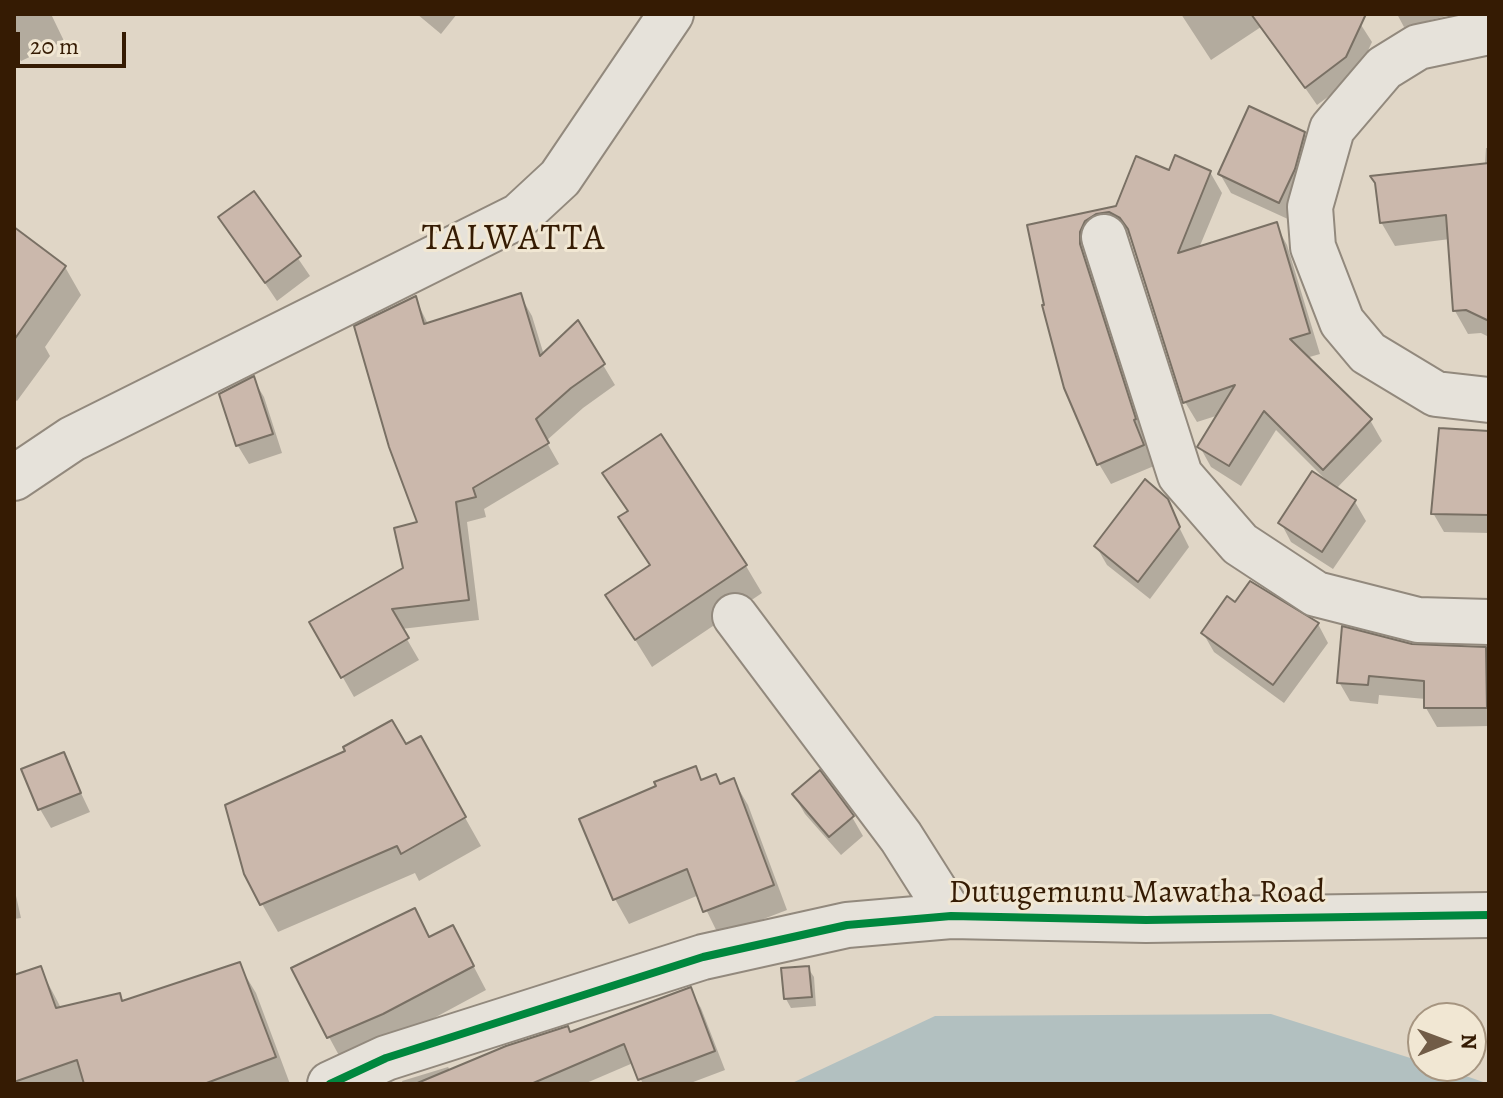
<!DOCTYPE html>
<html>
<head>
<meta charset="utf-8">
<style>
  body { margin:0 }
  #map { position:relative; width:1503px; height:1098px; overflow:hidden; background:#e0d6c6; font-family:Alegreya,serif }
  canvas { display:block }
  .frame { position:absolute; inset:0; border:16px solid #351b03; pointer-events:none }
  .north { position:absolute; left:1407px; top:1002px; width:80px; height:80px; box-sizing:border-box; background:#f1e7d3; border:2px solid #a69580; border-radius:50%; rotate:89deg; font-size:22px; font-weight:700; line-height:32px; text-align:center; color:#351b03 }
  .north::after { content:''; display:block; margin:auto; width:28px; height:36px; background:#715c47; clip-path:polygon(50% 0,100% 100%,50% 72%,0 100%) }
  .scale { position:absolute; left:16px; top:32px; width:110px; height:36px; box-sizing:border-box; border:4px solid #351b03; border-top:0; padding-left:10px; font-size:24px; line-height:28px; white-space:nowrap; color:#351b03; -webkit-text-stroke:6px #f1e7d3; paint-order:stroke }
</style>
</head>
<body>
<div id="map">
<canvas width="1503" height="1098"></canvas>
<div class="frame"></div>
<div class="north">N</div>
<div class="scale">20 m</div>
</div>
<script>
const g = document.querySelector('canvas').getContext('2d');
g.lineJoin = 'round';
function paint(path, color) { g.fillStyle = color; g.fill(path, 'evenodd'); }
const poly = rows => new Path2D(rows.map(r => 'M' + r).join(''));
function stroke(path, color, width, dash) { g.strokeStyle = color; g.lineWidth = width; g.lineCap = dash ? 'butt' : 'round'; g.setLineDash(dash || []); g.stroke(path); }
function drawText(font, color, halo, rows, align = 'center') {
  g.font = font + ' Alegreya,serif'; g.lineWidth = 6; g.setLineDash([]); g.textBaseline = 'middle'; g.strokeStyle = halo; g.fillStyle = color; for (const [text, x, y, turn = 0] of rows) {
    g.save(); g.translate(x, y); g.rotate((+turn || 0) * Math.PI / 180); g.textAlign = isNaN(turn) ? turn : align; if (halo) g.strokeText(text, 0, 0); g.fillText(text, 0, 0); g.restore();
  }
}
paint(poly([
  [1271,1014,1423,1062,1423,1066,1437,1066,1489,1084,790,1084,935,1016]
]), '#b2c0c0');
paint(poly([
  [14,14,51,14,64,41,21,61,14,50],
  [417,14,457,14,441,34],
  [1181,14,1266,14,1270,21,1211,60],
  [1300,14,1354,14,1372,42,1356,76,1317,105,1269,36],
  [1397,14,1454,14,1404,27],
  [1304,133,1315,152,1290,220,1231,193,1220,174],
  [1486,148,1489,148,1489,337,1481,333,1468,334,1455,311,1450,239,1395,246,1381,222,1485,165],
  [1170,172,1210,172,1222,193,1199,248,1276,225,1287,245,1320,354,1306,358,1370,420,1382,441,1336,489,1355,502,1366,521,1333,569,1291,542,1281,523,1328,482,1276,430,1241,486,1211,467,1200,447,1219,415,1197,422,1185,402,1133,238,1122,232,1146,440,1144,440,1154,466,1111,484,1099,464,1046,306,1029,226,1117,208],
  [254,194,310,276,277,301,221,218],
  [14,237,65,267,81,295,45,347,50,356,17,401,14,399],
  [520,295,532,316,544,355,603,365,615,385,583,408,546,441,559,464,484,509,486,517,467,522,479,620,401,629,419,660,354,697,312,623,405,569,420,523,415,298,428,324],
  [253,379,264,397,282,453,249,464,238,446,221,395],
  [1489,433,1489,533,1444,532,1433,513],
  [605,474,746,566,762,593,652,667,608,596,651,567,621,518,629,513],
  [1166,501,1189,547,1150,599,1107,565,1096,546],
  [1235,605,1318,624,1328,643,1284,703,1214,652,1203,633],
  [1412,646,1485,649,1489,656,1489,726,1437,727,1426,708,1426,699,1379,695,1378,704,1350,701,1339,682],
  [420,738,481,846,419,881,415,873,278,932,262,904],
  [63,755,90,812,51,828,40,809],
  [695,769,703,781,721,786,734,781,748,805,787,910,719,936,699,895,629,924,615,899,582,820],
  [794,795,852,817,863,836,841,855,805,814],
  [14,887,21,918,14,919],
  [453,927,486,990,397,1038,342,1061,329,1037,430,939],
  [239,965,256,993,290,1084,14,1084,14,977,40,968,61,1008,119,995,124,1002],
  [808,968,814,977,816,1006,791,1008,786,999],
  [690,990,701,1008,725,1070,688,1084,643,1084,633,1063,584,1084,403,1084,402,1081,448,1067,450,1070,570,1034]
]), '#0003');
const building = poly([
  [1251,14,1366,14,1346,57,1305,88,1251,14],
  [1249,106,1305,132,1295,169,1279,203,1218,174,1249,106],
  [1175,155,1211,171,1178,253,1277,222,1310,333,1290,339,1372,419,1323,470,1264,411,1229,466,1197,447,1235,385,1183,403,1128,229,1120,218,1109,212,1096,214,1085,221,1080,232,1080,244,1136,419,1134,420,1144,445,1097,465,1064,388,1042,305,1044,305,1027,225,1116,206,1136,156,1169,170,1175,155],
  [1489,163,1489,321,1466,310,1453,311,1446,215,1380,223,1375,183,1370,176,1489,163],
  [254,191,301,256,265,283,218,217,254,191],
  [14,227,66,266,14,340,14,227],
  [521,293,540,356,578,320,605,364,571,388,536,419,549,443,473,488,476,497,456,502,469,600,392,609,409,638,341,678,309,622,403,568,394,528,417,522,389,447,354,326,416,296,424,324,521,293],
  [254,376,273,434,236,446,219,394,254,376],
  [1439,428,1489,431,1489,515,1431,514,1439,428],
  [661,434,747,565,635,640,605,595,650,565,618,517,628,511,602,473,661,434],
  [1312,471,1356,500,1322,552,1278,523,1312,471],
  [1145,479,1168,499,1180,527,1138,582,1094,546,1145,479],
  [1250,581,1319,623,1273,685,1201,633,1227,596,1235,602,1250,581],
  [1342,626,1412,644,1486,647,1487,708,1424,708,1424,681,1369,676,1368,685,1337,683,1342,626],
  [392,720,406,744,421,736,466,817,401,854,397,846,260,905,244,874,225,805,345,751,343,747,392,720],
  [64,752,81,793,38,810,21,769,64,752],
  [696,766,701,780,716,774,720,784,734,778,774,885,703,912,687,869,613,900,579,819,656,786,654,782,696,766],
  [820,770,854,816,829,837,792,794,820,770],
  [415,908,429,937,453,925,474,966,383,1014,327,1038,291,968,415,908],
  [240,962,276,1057,204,1084,84,1084,77,1060,14,1082,14,975,41,966,56,1008,120,993,122,1001,240,962],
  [809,966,812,997,784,999,781,968,809,966],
  [691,987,715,1051,638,1080,624,1044,531,1084,415,1084,506,1046,568,1026,570,1032,691,987]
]);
paint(building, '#cbb8ac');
stroke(building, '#797064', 2);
const minor = poly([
  [1489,32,1418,47,1384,68,1332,129,1310,207,1313,247,1342,322,1368,353,1436,394,1489,400],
  [1104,237,1180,475,1240,544,1316,594,1418,620,1489,622],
  [14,478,72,439,519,216,560,178,671,14],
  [735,616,901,837,951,916],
  [330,1084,386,1058,703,957,847,925,951,916,1146,920,1489,915]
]);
stroke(minor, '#92897d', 48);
stroke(minor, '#e6e2da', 44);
stroke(poly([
  [330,1084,386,1058,703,957,847,925,951,916,1146,920,1489,915]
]), '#00873e', 8);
drawText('32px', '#351b03', '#f1e7d3', [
  ["Dutugemunu Mawatha Road",1137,894]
]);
g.letterSpacing = '2px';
drawText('36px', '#351b03', '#f1e7d3', [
  ["TALWATTA",514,240]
]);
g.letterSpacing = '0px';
</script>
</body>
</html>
